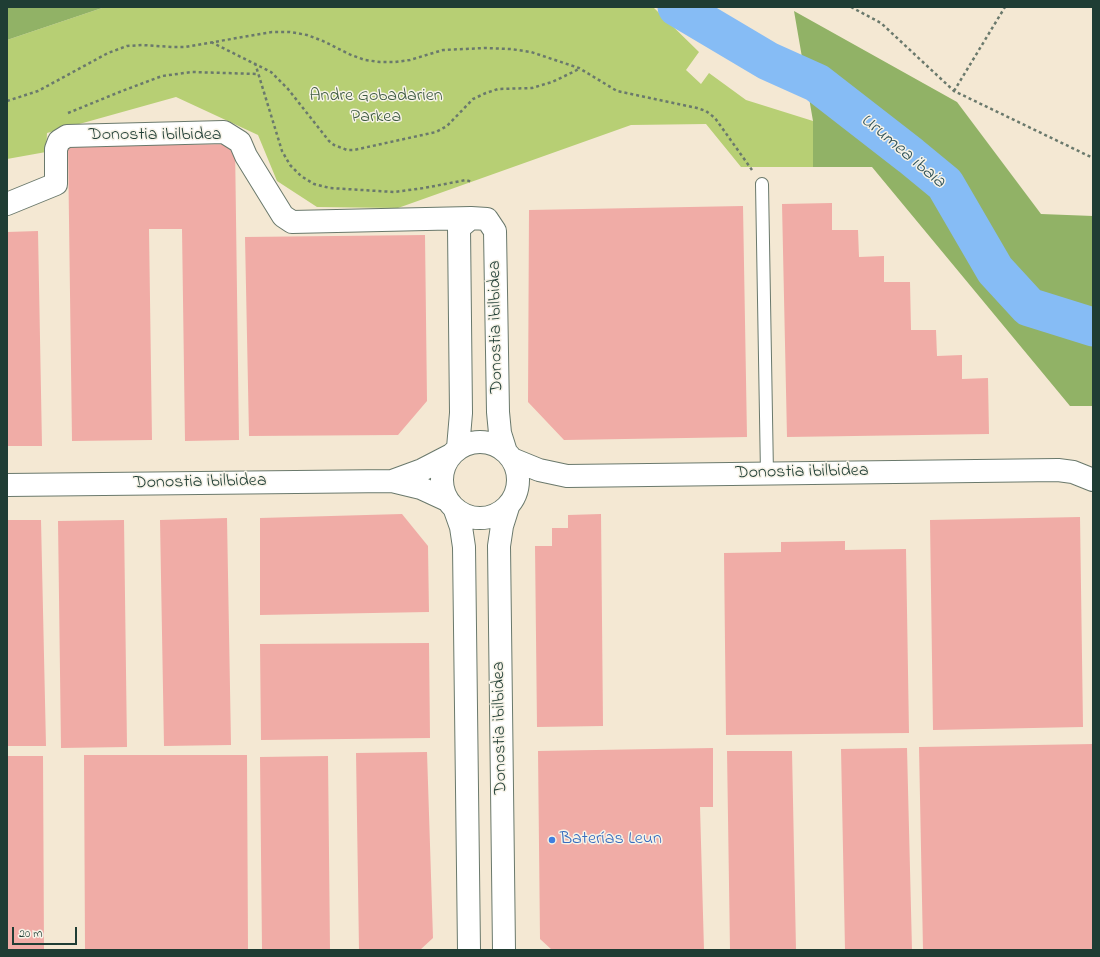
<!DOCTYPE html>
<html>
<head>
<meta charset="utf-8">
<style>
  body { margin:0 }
  #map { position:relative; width:1100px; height:957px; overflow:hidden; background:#f4e8d3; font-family:"Indie Flower",sans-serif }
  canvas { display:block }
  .frame { position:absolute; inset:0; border:8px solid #1f3d34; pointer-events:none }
  .scale { position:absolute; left:12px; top:927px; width:65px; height:18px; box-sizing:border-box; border:2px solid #1f3d34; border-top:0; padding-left:5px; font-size:12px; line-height:14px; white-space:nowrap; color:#1f3d34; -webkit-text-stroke:3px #f7f3e8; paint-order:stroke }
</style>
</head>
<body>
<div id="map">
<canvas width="1100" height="957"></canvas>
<div class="frame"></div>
<div class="scale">20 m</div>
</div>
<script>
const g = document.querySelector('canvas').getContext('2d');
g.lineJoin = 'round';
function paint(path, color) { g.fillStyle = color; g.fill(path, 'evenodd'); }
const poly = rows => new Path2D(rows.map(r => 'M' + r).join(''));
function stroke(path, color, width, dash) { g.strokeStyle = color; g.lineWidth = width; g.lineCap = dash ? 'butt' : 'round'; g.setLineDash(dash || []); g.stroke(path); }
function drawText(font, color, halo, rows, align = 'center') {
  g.font = font + ' "Indie Flower",sans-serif'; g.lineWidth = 3; g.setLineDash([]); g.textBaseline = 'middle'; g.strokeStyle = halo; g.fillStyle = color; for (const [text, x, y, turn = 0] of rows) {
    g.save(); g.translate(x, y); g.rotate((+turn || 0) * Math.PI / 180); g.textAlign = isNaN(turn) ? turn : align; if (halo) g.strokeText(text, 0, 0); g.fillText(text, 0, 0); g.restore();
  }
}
paint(poly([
  [105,7,653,7,699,52,686,70,701,84,709,73,746,100,813,121,813,167,741,167,706,124,631,125,398,208,317,207,277,181,258,135,176,97,47,133,46,152,7,159,7,40]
]), '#b7cf74');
paint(poly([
  [7,7,105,7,7,40],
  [794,11,957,102,1041,214,1093,216,1093,406,1070,406,872,167,813,167,813,121]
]), '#91b266');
stroke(poly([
  [677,7,768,61,817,83,911,156,945,184,995,270,1029,307,1093,327]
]), '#86bcf5', 39);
paint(poly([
  [235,144,239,440,185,441,182,229,149,229,152,440,72,441,68,146],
  [832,203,832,230,858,230,859,257,884,256,884,282,910,282,911,330,936,330,937,356,962,355,962,379,988,378,989,434,787,437,782,204],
  [743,206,747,437,564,440,528,402,529,210],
  [38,231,42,446,7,446,7,232],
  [425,235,427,401,398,435,249,436,245,237],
  [402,514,428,546,429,612,260,615,260,518],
  [601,514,603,726,537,727,535,546,552,546,552,528,568,528,568,515],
  [1080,517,1083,727,933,730,930,520],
  [227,518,231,745,164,746,160,520],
  [7,520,41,520,46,746,7,746],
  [124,520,127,747,61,748,58,521],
  [845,541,845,550,906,549,909,733,726,735,724,553,781,552,781,542],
  [429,643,430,738,261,740,260,644],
  [1093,744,1093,948,1091,950,923,950,919,747],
  [713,748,713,807,700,807,704,950,552,950,540,939,538,751],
  [907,748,912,950,845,950,841,749],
  [727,751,792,751,796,950,730,950],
  [427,752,433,938,420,950,359,950,356,753],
  [84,755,247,755,248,950,85,950],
  [7,756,43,756,44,950,7,950],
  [328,756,330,950,262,950,260,757]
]), '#f0aca6');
const service = poly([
  [762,184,767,474]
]);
const minor = poly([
  [7,204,56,184,56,149,59,141,67,136,224,132,240,142,246,156,283,216,292,222,471,218],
  '442 480a38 38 0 1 1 76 0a38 38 0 1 1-76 0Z',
  [458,448,461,413,459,228,471,218,487,219,495,231,498,412,500,433,506,452],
  [512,459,539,470,567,476,1058,470,1073,472,1093,480],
  [392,481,422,470,451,455],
  [7,485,392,481,421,488,447,500],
  [455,510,461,527,464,547,469,950],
  [504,950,499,546,502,526,508,507]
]);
stroke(service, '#6a796c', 14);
stroke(minor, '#6a796c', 24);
stroke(poly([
  [851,7,881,23,954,91,1093,158],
  [211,42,271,72,288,89,329,141,334,145,347,150,354,150,436,132,447,126,473,99,486,93,498,89,532,88,552,82,569,74,579,69],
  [255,63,282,151,290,165,301,176,314,184,330,188,394,192,424,188,466,180,472,182],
  [954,91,1005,7],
  [7,101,38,91,108,53,127,46,142,45,172,47,185,47,272,32,290,32,307,35,323,41,351,55,365,60,380,62,395,62,410,60,443,50,485,48,511,49,531,52,579,68,617,91,697,108,706,111,715,118,752,170],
  [68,113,122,91,162,76,192,72,258,74]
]), '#6a796c', 2.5, [3, 3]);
stroke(service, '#fff', 12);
stroke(minor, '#fff', 22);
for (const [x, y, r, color] of [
  [552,840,4,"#3f7fe0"]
]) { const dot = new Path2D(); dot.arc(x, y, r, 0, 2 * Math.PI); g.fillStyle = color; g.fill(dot); stroke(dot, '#f7f3e8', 1.5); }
drawText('18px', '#3d5a41', '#f7f3e8', [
  ["Andre Gobadarien",376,97],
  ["Parkea",376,118]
]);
drawText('18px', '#1f3d34', '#f7f3e8', [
  ["Donostia ibilbidea",155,136],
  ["Donostia ibilbidea",497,327,-91],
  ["Donostia ibilbidea",802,473,-1],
  ["Donostia ibilbidea",200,483,-1],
  ["Donostia ibilbidea",501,728,-91]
]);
drawText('18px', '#366cbe', '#f7f3e8', [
  ["Baterías Leun",560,840]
], 'left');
drawText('italic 19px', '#34565b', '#f7f3e8', [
  ["Urumea ibaia",902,152,40]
]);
</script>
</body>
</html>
